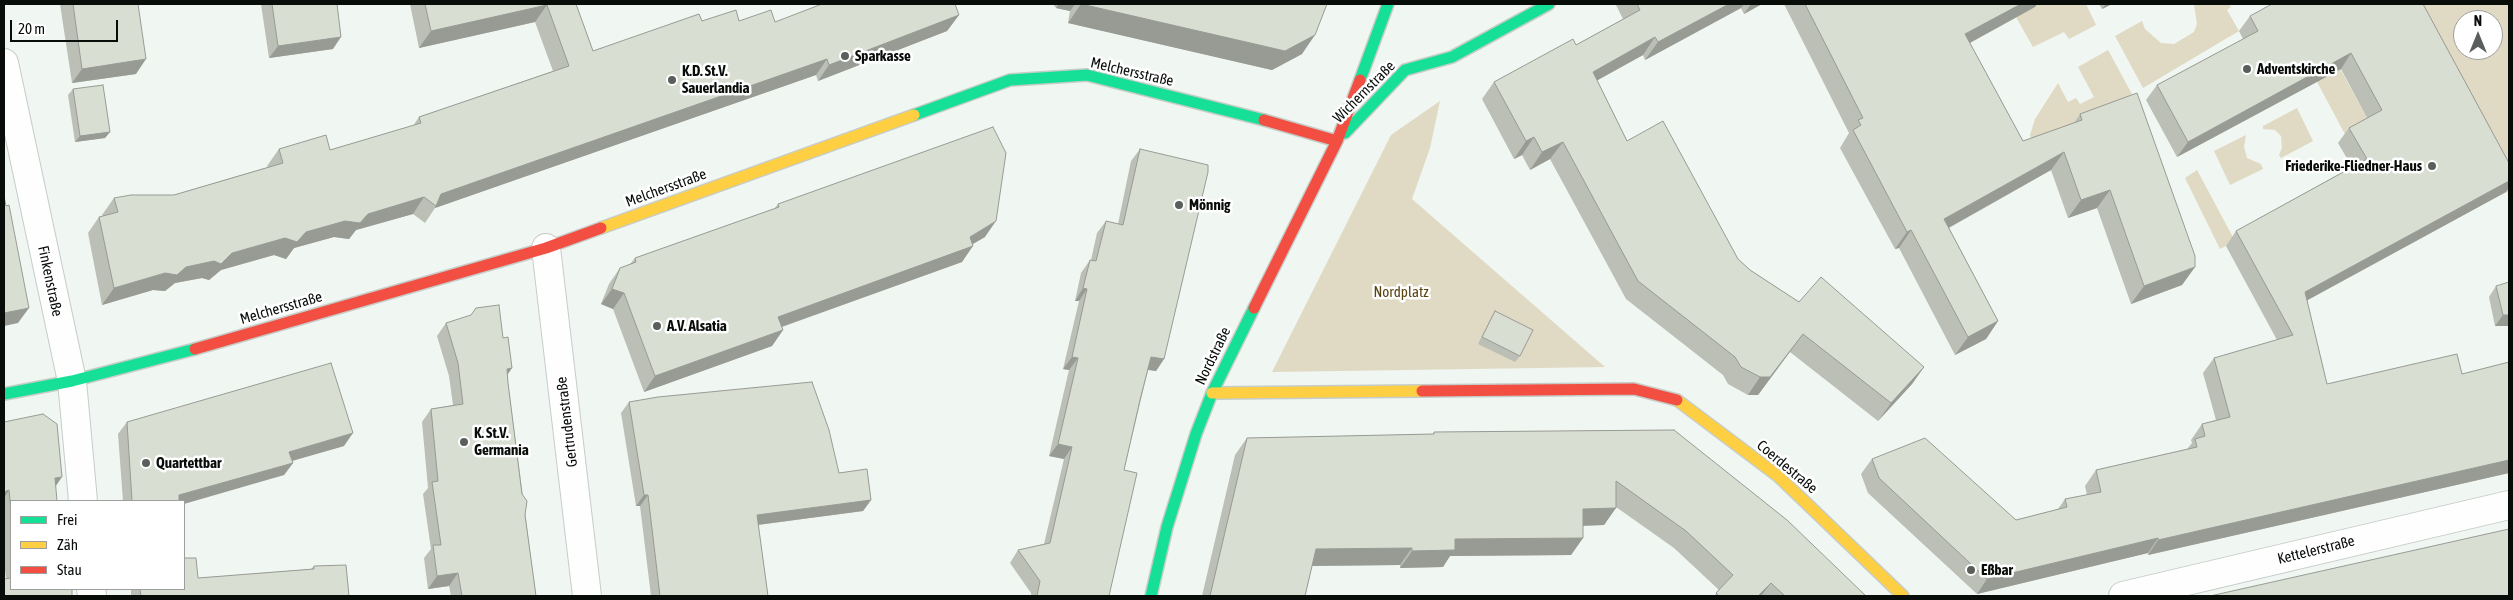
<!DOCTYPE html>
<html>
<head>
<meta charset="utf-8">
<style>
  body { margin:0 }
  #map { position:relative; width:2513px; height:600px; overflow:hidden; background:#f0f6f1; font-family:"Asap Condensed",sans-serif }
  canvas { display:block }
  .frame { position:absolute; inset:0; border:5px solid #090d0a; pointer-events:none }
  .legend { position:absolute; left:10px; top:500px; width:175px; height:90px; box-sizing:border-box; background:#fff; border:1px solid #9d9e9d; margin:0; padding:6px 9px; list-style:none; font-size:15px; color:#090d0a }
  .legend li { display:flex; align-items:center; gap:10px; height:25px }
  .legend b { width:25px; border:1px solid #9d9e9d }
  .north { position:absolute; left:2453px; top:10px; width:50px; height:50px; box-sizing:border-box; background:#fff; border:1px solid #9d9e9d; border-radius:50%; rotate:0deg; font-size:14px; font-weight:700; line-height:20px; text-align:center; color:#090d0a }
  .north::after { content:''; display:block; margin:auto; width:18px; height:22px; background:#5a5f5b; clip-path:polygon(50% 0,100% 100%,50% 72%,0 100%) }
  .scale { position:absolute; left:10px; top:20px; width:108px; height:22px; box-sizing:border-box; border:2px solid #090d0a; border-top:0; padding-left:6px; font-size:15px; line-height:18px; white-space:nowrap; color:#090d0a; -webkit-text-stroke:4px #fff; paint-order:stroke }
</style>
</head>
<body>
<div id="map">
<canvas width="2513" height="600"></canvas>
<div class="frame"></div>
<ul class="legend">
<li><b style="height:6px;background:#16e098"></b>Frei</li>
<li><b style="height:6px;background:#ffcf43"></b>Zäh</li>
<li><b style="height:6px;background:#f24e42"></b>Stau</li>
</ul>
<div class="north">N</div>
<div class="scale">20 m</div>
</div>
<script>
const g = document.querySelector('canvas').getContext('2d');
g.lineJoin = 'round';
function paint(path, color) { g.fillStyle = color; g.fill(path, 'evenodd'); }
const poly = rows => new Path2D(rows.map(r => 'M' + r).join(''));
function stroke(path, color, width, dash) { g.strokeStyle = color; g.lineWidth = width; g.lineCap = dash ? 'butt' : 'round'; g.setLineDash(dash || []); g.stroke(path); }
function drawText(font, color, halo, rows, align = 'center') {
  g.font = font + ' "Asap Condensed",sans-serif'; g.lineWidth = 5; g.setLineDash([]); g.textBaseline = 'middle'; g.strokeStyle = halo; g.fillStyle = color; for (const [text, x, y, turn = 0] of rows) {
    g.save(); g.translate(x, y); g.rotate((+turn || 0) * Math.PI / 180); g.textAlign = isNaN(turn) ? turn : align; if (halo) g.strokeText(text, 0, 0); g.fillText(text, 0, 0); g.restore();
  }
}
paint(poly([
  [2033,4,2086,4,2096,25,2069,39,2064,32,2033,47,2016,17,2035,7],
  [2194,4,2229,4,2231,7,2227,10,2239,31,2143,88,2115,36,2142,21,2145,29,2161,43,2174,44,2194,32,2197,24],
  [2405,4,2509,4,2509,191,2507,193],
  [2463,20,2493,20,2493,50,2463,50],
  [2309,11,2371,126,2347,138,2285,22],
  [2108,50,2132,94,2035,150,2030,135,2035,119,2058,83,2068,102,2076,98,2080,104,2094,97,2078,67],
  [1440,101,1430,148,1412,199,1605,367,1272,372,1391,135],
  [2297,108,2313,141,2281,158,2279,155,2282,148,2281,136,2275,130,2263,129,2263,126],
  [2246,135,2244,147,2247,158,2261,164,2263,169,2230,185,2214,151],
  [2197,170,2235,241,2220,249,2185,178]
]), '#e0d9c3');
const street = poly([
  [4,63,72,381,83,501],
  [546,248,587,596],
  [91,589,92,596],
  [2123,596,2509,505]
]);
const fast = poly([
  [1360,80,1388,4],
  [914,115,1010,80,1087,75,1264,120],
  [1345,133,1405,70,1452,57,1549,4],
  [4,394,72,381,195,349],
  [1151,596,1167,527,1196,434,1212,393,1254,308]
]);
const slow = poly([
  [601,228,914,115],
  [1212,393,1422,391],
  [1677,400,1778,476,1903,596]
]);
const jam = poly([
  [1264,120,1337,141],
  [1254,308,1337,141,1360,80],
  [195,349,546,248,601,228],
  [1422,391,1634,389,1677,400]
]);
stroke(street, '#c6ccc8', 30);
stroke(fast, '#c6ccc8', 14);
stroke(slow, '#c6ccc8', 14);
stroke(jam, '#c6ccc8', 14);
stroke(street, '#fdfefd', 28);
stroke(fast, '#16e098', 11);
stroke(slow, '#ffcf43', 11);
stroke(jam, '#f24e42', 11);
paint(poly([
  [60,4,138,4,136,74,72,83],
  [261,4,337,4,333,49,269,58],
  [410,4,576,4,593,51,702,21,775,22,959,15,947,31,818,81,816,75,435,208,425,223,413,214,356,230,349,239,334,237,294,248,286,259,274,255,221,270,209,280,202,278,175,283,165,291,153,290,102,305,88,233,99,217,103,216,102,215,114,198,174,195,268,167,267,166,279,149,330,150,413,126,419,117,553,71,535,22,419,48],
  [1053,4,1327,4,1302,54,1272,70,1068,23,1070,11,1056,8],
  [1617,4,1762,4,1744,14,1741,8,1645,60,1643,55,1597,80,1627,141,1738,259,1750,270,1799,302,1924,367,1912,384,1878,421,1790,352,1758,395,1748,395,1728,384,1723,375,1626,299,1550,159,1530,170,1522,155,1514,159,1482,99,1494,82,1576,45,1623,19,1616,5],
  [1784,4,2037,4,2035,7,1970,43,2023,141,2074,123,2080,114,2195,267,2182,285,2131,304,2097,208,2068,218,2051,170,1949,228,1998,321,1986,339,1955,355,1899,248,1895,249,1840,148,1849,133],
  [2099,4,2112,4,2102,9],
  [2423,4,2506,192,2307,300,2327,384,2462,374,2509,362,2509,473,2148,555,2148,553,1977,594,1868,493,1861,474,1872,459,2016,520,2058,509,2065,499,2087,495,2085,486,2096,470,2187,449,2192,443,2191,440,2202,424,2216,420,2203,373,2214,358,2277,340,2226,246,2236,231,2352,167,2338,143,2349,128,2367,118,2341,69,2177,157,2146,100,2157,85,2243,39,2239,31,2250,16],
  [73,89,110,132,105,138,75,142,68,95],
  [1140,149,1164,359,1156,371,1148,370,1124,470,1109,596,1031,596,1031,593,1010,563,1018,550,1044,544,1064,459,1049,456,1069,370,1063,369,1079,301,1075,301,1081,273,1090,260,1091,260,1097,233,1106,221,1118,224,1131,161],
  [778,204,985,237,973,244,962,262,782,327,783,330,772,346,644,392,613,309,601,304,609,284,620,268,630,264,635,258,774,209],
  [2496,286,2508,326,2495,326,2489,297],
  [1495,311,1520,356,1515,362,1478,344,1491,318],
  [446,323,503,338,512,368,507,375,508,383,536,596,451,596,449,586,428,589,424,558,431,549,423,494,428,488,422,422,431,409,453,405,449,376,437,336],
  [629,402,839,473,871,500,863,511,758,525,768,596,651,596,640,506,636,506,621,413],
  [4,422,11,501,11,589,6,579,4,561],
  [127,422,344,446,292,461,293,463,284,475,184,501,123,501,118,434],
  [1674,430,1866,596,1714,596,1719,590,1674,548,1616,507,1604,525,1583,526,1583,538,1571,555,1450,556,1443,567,1400,568,1400,565,1312,566,1305,596,1202,596,1235,455,1247,438,1433,434,1434,432],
  [314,566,349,596,131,596,131,589,184,589,198,578,311,569]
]), '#bbbfb5');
paint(poly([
  [1059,4,1075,4,1070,11,1056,8],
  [1081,4,1315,35,1302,54,1272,70,1068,23],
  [1729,4,1744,4,1741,8,1645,60,1658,42],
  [1751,4,1762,4,1744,14],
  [2021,4,2037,4,2035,7,1953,52,1965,34],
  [2106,4,2112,4,2102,9],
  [547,5,535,22,419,48,431,31],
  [959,15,947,31,818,81,829,65],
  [341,37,333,49,269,58,278,46],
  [1655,37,1643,55,1580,90,1593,72],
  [2351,53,2341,69,2177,157,2188,142],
  [146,59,136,74,72,83,82,69],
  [827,59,816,75,435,208,441,194],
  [110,132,105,138,75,142,80,136],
  [1534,137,1522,155,1514,159,1526,141],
  [1563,142,1550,159,1530,170,1542,152],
  [2064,152,2051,170,1932,237,1944,219],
  [2509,181,2509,188,2506,192,2295,307,2305,292],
  [2110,190,2097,208,2068,218,2081,200],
  [424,197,413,214,356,230,349,239,334,237,294,248,286,259,274,255,221,270,209,280,202,278,175,283,165,291,153,290,102,305,114,288],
  [996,221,985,237,962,250,973,246,962,262,767,332,778,317,970,237],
  [1911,230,1899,248,1895,249,1907,232],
  [2195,267,2182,285,2131,304,2144,286],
  [1083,288,1087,289,1079,301,1075,301],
  [612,289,624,293,613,309,601,304],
  [29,308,18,323,4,326,4,313],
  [2503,315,2509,315,2509,326,2495,326],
  [1998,321,1986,339,1955,355,1968,337],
  [783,330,772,346,644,392,655,376],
  [1803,334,1758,395,1748,395,1760,377],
  [1072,357,1078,358,1069,370,1063,369],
  [1151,357,1164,359,1156,371,1143,369],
  [1924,367,1912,384,1878,421,1891,403],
  [512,368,503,381,507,369],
  [353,433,344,446,281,464,289,452],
  [1058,444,1072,447,1064,459,1049,456],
  [2509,460,2509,473,2148,555,2158,540],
  [293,463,284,475,184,504,184,501,174,501,179,495],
  [62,477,51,493,55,478],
  [9,490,4,498,4,492],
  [644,495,648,495,640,506,636,506],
  [871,500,863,511,749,526,757,515],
  [1616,508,1604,525,1571,526,1583,509],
  [1583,538,1571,555,1450,556,1443,567,1400,568,1412,551,1455,539],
  [2158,538,2148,553,1977,594,1987,579],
  [1412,548,1400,565,1304,566,1316,549],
  [458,573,449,586,428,589,437,576],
  [1771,583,1761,596,1758,596]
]), '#989b94');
const building = poly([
  [73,4,138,4,146,59,82,69,73,4],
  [272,4,337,4,341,37,278,46,272,4],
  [425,4,576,4,593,51,699,14,702,21,736,10,739,21,771,10,775,22,822,4,955,4,959,15,829,65,827,59,441,194,436,206,424,197,368,214,360,223,345,221,306,232,297,242,285,238,232,253,221,264,214,261,186,267,177,275,165,273,114,288,99,217,118,212,114,198,131,195,174,195,283,163,279,149,326,135,330,150,421,123,419,117,569,66,547,5,431,31,425,4],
  [1081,4,1327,4,1315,35,1285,51,1081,4],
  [1637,4,1729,4,1658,42,1655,37,1593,72,1627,141,1663,121,1738,259,1750,270,1799,302,1821,277,1924,367,1891,403,1803,334,1770,377,1760,377,1741,367,1735,357,1638,281,1563,142,1542,152,1534,137,1526,141,1494,82,1573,39,1576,45,1640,10,1637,4],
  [1805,4,2021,4,1965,34,2023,141,2082,120,2080,114,2137,93,2195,256,2195,267,2144,286,2110,190,2081,200,2064,152,1944,219,1998,321,1968,337,1911,230,1907,232,1853,130,1861,125,1858,120,1863,118,1805,4],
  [2272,4,2423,4,2509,163,2509,181,2305,292,2327,384,2457,354,2462,374,2509,362,2509,460,2158,540,2158,538,1987,579,1879,478,1872,459,1925,438,2016,520,2067,507,2065,499,2101,492,2096,470,2197,447,2195,439,2205,436,2202,424,2230,417,2214,358,2293,335,2236,231,2367,159,2349,128,2382,110,2351,53,2188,142,2157,85,2258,31,2250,16,2272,4],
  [103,85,110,132,80,136,73,89,103,85],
  [993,127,1006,153,996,221,970,237,973,246,778,317,783,330,655,376,624,293,612,289,620,268,636,262,635,258,779,207,778,204,993,127],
  [1140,149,1208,165,1208,172,1164,359,1151,357,1140,400,1124,470,1137,473,1109,596,1037,596,1040,581,1018,550,1050,543,1072,447,1058,444,1078,358,1072,357,1087,289,1083,288,1090,260,1096,261,1106,221,1123,225,1140,149],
  [4,196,6,206,9,205,29,308,4,313,4,196],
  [2509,282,2509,315,2503,315,2496,286,2509,282],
  [499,305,503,338,508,337,512,368,507,369,508,383,522,494,527,501,525,515,536,596,462,596,458,573,437,576,433,545,441,545,432,482,438,481,431,409,463,404,458,363,446,323,471,315,476,308,499,305],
  [1495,311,1533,330,1520,356,1482,337,1495,311],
  [331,363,353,433,289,452,293,463,179,495,179,501,132,501,127,422,331,363],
  [812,382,829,430,839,473,867,469,871,500,757,515,768,596,660,596,648,495,644,495,629,402,658,397,812,382],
  [43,414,57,424,62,477,55,478,57,501,11,501,11,509,9,490,4,492,4,422,43,414],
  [1674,430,1787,520,1866,596,1785,596,1771,583,1758,596,1719,596,1716,593,1733,575,1686,531,1616,481,1616,508,1583,509,1583,538,1455,539,1455,550,1412,551,1412,548,1316,549,1305,596,1210,596,1247,438,1434,434,1434,432,1674,430],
  [2509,529,2509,596,2210,596,2509,529],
  [184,558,196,558,198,578,314,569,314,566,346,565,349,596,141,596,140,589,184,589,184,558],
  [11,578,11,589,72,589,72,596,4,596,4,579,11,578]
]);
paint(building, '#d9ded3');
stroke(building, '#989b94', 1);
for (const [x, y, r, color] of [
  [845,56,5,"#5a5f5b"],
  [2247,69,5,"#5a5f5b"],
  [672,80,5,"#5a5f5b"],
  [2432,166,5,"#5a5f5b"],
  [1179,205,5,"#5a5f5b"],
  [657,326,5,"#5a5f5b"],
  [464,442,5,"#5a5f5b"],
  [146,463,5,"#5a5f5b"],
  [1971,570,5,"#5a5f5b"]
]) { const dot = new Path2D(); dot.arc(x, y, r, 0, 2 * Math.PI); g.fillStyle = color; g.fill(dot); stroke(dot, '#fff', 2); }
drawText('bold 15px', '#090d0a', '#fff', [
  ["Sparkasse",855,56],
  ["Adventskirche",2257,69],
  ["K.D. St.V.",682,71],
  ["Sauerlandia",682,88],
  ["Friederike-Fliedner-Haus",2422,166,"right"],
  ["Mönnig",1189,205],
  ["A.V. Alsatia",667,326],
  ["K. St.V.",474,433],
  ["Germania",474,450],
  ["Quartettbar",156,463],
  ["Eßbar",1981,570]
], 'left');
drawText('15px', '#090d0a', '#fff', [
  ["Melchersstraße",1132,72,13],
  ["Wichernstraße",1364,92,-45],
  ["Melchersstraße",666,188,-20],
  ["Finkenstraße",50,281,78],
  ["Melchersstraße",281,308,-16],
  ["Nordstraße",1213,356,-64],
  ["Gertrudenstraße",567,422,-97],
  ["Coerdestraße",1787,467,40],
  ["Kettelerstraße",2316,550,-14]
]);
drawText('15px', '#5a4511', '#fff', [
  ["Nordplatz",1401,292]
]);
</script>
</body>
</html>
